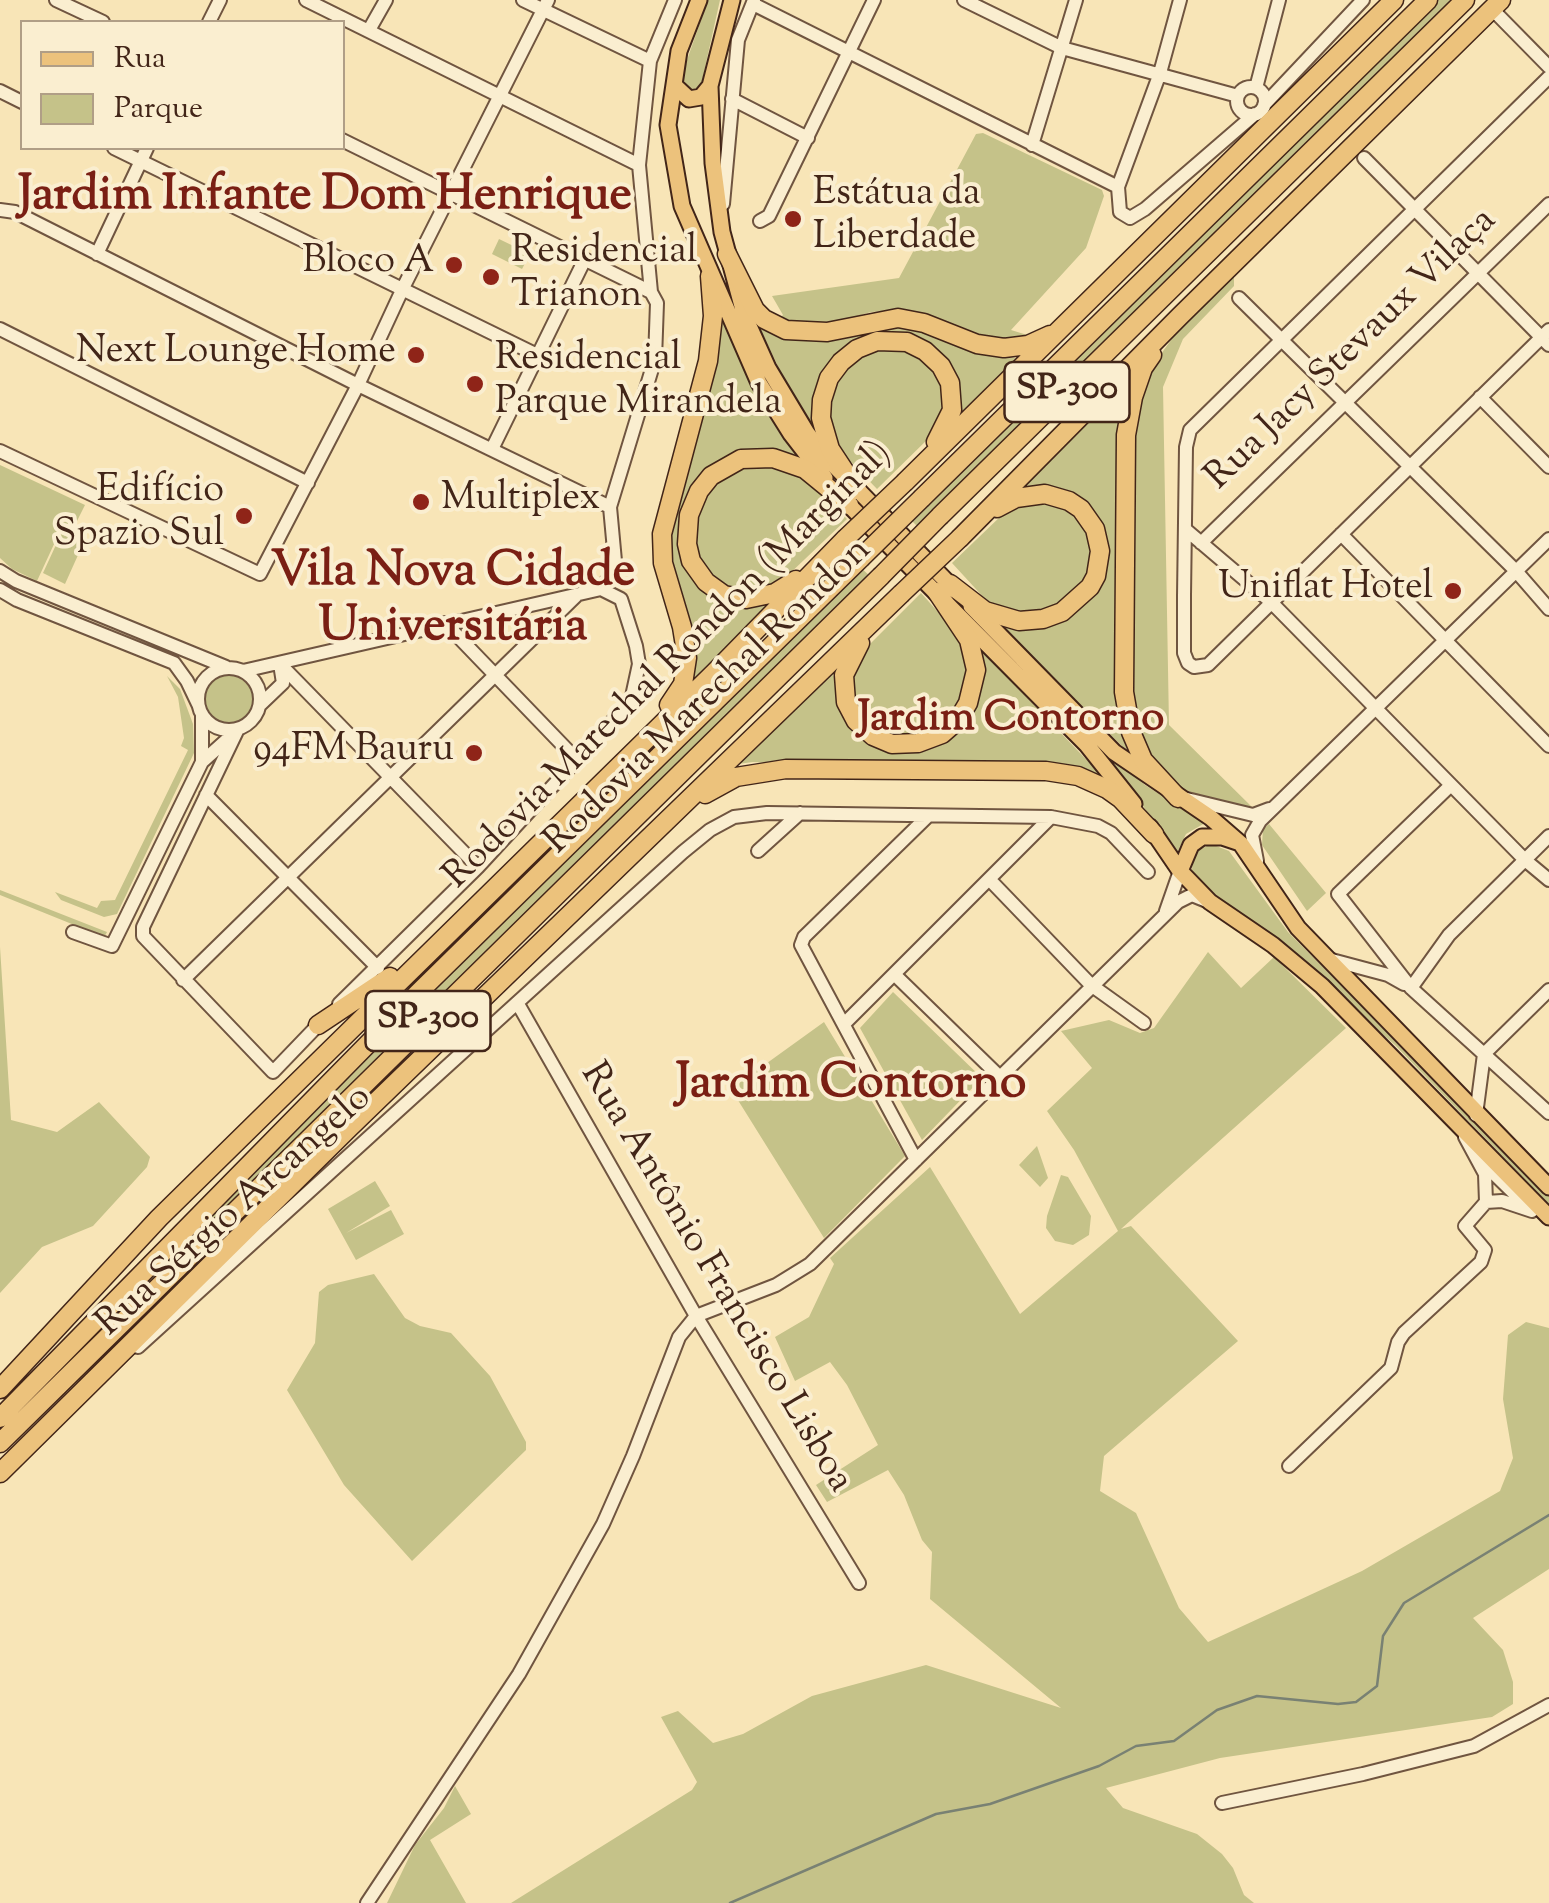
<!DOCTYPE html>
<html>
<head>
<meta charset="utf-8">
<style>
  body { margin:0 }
  #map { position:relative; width:1549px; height:1903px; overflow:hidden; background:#f8e5b7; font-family:"Sorts Mill Goudy",serif }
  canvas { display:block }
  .legend { position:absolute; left:20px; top:20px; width:325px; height:130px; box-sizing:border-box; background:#faeed0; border:2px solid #b09e86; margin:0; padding:12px 18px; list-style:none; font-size:30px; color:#422518 }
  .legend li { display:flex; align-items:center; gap:20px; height:50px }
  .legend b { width:50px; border:2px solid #b09e86 }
</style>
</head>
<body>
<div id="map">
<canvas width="1549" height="1903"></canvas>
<ul class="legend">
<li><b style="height:12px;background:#ecc27c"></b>Rua</li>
<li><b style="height:28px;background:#c5c289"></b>Parque</li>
</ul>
</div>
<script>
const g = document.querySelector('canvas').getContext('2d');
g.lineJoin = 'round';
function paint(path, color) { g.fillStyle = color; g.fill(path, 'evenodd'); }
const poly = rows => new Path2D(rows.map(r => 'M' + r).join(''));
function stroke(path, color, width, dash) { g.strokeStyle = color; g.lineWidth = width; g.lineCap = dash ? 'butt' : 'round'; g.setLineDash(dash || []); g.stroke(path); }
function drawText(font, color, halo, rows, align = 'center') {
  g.font = font + ' "Sorts Mill Goudy",serif'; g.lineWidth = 8; g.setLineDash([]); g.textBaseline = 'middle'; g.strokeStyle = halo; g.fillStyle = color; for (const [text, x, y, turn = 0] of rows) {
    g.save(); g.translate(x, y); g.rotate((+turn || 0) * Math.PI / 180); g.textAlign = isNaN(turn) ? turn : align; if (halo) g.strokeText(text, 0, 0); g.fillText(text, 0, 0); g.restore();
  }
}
paint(poly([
  [708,0,720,0,702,81,698,88,689,90,683,79,687,60],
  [1437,0,1456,0,918,527,911,520,922,508],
  [983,133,1102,190,1104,196,1086,248,1011,330,1037,338,1000,343,905,310,871,312,826,325,778,320,783,315,772,296,899,278,976,134],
  [499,239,530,254,522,269,492,254],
  [1234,273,1234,286,1183,339,1163,387,1169,725,1253,808,1229,805,1178,790,1145,753,1130,703,1132,430,1151,368,1176,333],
  [716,302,759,394,810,468,779,452,696,484,690,570,760,607,773,603,692,682,693,670,667,548],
  [757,322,767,328,903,324,988,352,1020,359,958,419,945,361,867,339,813,412,816,431,782,375],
  [910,348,945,381,944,406,939,425,932,435,877,489,851,462,847,464,827,423,834,378,868,349],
  [1124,385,1120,404,1118,578,1130,754,1000,625,1015,628,1085,602,1099,524,1036,486,1020,487],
  [771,463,807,479,847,519,784,579,756,593,721,588,693,551,693,526,710,486,738,467],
  [0,465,85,505,71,533,61,529,37,581,12,569,0,558],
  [1034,500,1073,509,1093,539,1091,572,1072,599,1043,614,1001,611,986,600,952,563,1003,514],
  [61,534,83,544,65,584,43,573],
  [861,568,870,576,92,1342,90,1340,349,1072],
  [921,593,965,642,968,685,953,717,915,740,875,732,854,706,851,682,865,649],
  [980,649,1105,779,753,762,738,764,835,669,833,676,837,677,845,716,917,752,930,748,944,740,978,699,983,661],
  '204 700a25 25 0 1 1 50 0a25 25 0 1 1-50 0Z',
  [167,676,180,689,193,724,194,753,117,914,104,917,61,900,55,892,97,908,101,901,115,900,188,750,181,746,184,738,178,697],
  [1093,741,1145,785,1205,823,1186,834,1176,855,1133,791],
  [1269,824,1326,893,1307,911,1262,845,1263,829],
  [1211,844,1229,851,1288,932,1544,1191,1549,1196,1549,1204,1395,1045,1343,1000,1299,955,1227,906,1199,882,1192,870,1193,853],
  [0,890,107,932,106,934,104,937,0,895],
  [0,947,11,1120,57,1132,99,1102,150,1157,147,1167,93,1226,42,1247,0,1293],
  [1208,952,1241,988,1274,957,1346,1028,1121,1229,1131,1226,1238,1341,1104,1456,1100,1491,1136,1513,1179,1608,1208,1642,1362,1571,1500,1491,1513,1458,1503,1399,1508,1335,1526,1322,1549,1328,1549,1569,1473,1618,1503,1650,1513,1682,1513,1704,1492,1717,1220,1758,1106,1788,1123,1808,1197,1834,1222,1854,1233,1868,1244,1895,1254,1903,511,1903,692,1790,697,1782,661,1717,678,1711,713,1743,743,1734,812,1696,926,1665,1061,1708,930,1599,932,1552,922,1540,904,1495,888,1470,827,1502,816,1485,878,1445,847,1385,830,1362,795,1381,775,1337,809,1317,834,1264,830,1258,930,1167,1020,1314,1118,1231,1074,1150,1047,1111,1092,1068,1061,1031,1109,1020,1140,1033,1154,1028],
  [893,992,982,1078,922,1140,860,1028],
  [824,1022,905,1156,824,1238,731,1089],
  [1037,1146,1048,1178,1040,1187,1019,1165],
  [1061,1175,1068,1177,1091,1216,1089,1235,1073,1245,1055,1241,1046,1228,1047,1216],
  [375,1181,390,1206,346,1233,391,1210,404,1234,356,1260,328,1209],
  [374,1274,405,1318,420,1326,451,1333,490,1376,526,1442,526,1450,412,1561,344,1485,287,1390,315,1343,319,1292,328,1285],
  [455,1786,471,1814,430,1840,466,1903,387,1903,415,1845,444,1808]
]), '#c5c289');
stroke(poly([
  [730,1903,936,1814,990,1804,1099,1766,1136,1746,1174,1741,1217,1710,1257,1696,1338,1704,1356,1702,1377,1686,1383,1636,1404,1603,1549,1515]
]), '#798173', 2.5);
const minor = poly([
  [56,0,103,22],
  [306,0,639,165],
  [523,0,650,61],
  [964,0,1062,48,1238,96],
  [1180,0,1160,73,1118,187,1120,212,1130,218,1145,209,1255,114],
  [753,4,1118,187],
  [1492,9,1549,67],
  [209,22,220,0],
  [369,30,386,0],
  [1549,77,1190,430,1186,447,1184,596,1184,653,1188,663,1194,667,1208,665,1549,330],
  '1237 101a14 14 0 1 1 28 0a14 14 0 1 1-28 0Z',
  [1256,88,1279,0],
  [0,91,22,102],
  [732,99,808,138],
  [1264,105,1363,0],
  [342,140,651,292],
  [1032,145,1076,0],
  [114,148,537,355],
  [1364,158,1549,345],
  [723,204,738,40,754,0],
  [0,210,15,212,358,385,610,507],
  [760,221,769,216,874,0],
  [97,254,147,148],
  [1239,298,1516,571,1549,609],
  [0,329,308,483],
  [1480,397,1549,467],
  [492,449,584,261],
  [0,451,260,574,358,385,403,288,548,0],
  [1185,529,1271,602,1525,860,1549,880],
  [1341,534,1549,746],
  [1201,543,1549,204],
  [0,571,16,581,226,667],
  [601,589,612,573,615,561,610,507,655,359,657,303,651,292,639,165,650,61,675,0],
  [0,590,17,600,174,663,187,681,198,704],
  [445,623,576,759],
  [280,664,478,867],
  '198 699a31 31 0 1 1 62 0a31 31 0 1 1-62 0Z',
  [243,671,601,589],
  [260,705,283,683,280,664],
  [202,714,202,762,231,736],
  [238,729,143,927,143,936,273,1072,322,1021],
  [1451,785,1338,894,1411,988,1549,1113],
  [206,795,378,968],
  [1187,799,1253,815,1269,809],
  [758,851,800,813],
  [1257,861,1252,835,1260,821,1549,539],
  [989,879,1091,985,1144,1023],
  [1166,911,1180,871],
  [73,932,112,946,202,762],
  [1328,959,1388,975,1404,984],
  [894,974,1000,1077],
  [183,980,576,596],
  [1411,988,1449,935,1549,836],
  [339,1004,478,867,631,701,639,664,636,646,621,599,601,589],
  [518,1004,696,1316,859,1583],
  [844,1024,1051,817],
  [1476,1115,1484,1054,1549,990],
  [1465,1137,1485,1174,1486,1202,1502,1201,1532,1211],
  [916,1160,801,945,804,937,928,816],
  [1483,1163,1530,1209],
  [138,1347,683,852,710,830,734,817,767,813,1051,817,1098,826,1111,833,1148,872],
  [1289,1466,1391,1368,1398,1342,1404,1333,1481,1262,1485,1250,1465,1226,1486,1202],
  [1222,1803,1363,1774,1474,1746,1549,1705],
  [367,1903,519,1674,603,1524,633,1456,679,1337,696,1316,776,1285,810,1264,1178,902,1192,895,1209,902]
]);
const major = poly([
  [699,0,679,51,668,125,682,206,759,383,791,434,825,478],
  [732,0,710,86,713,163,722,232,745,317,768,368,807,433,823,454,955,590],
  [674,85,689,99,701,97,710,86],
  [843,499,1087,745,1134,804],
  [971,606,1114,752,1211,818,1241,844,1298,928,1549,1187],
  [1150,827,1180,871,1210,902,1273,945,1322,986,1549,1217],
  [1180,871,1191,845,1202,837,1222,837,1237,842]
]);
const highway = poly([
  [727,254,755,310,764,319,786,330,827,332,898,318,924,323,977,344,1004,348,1028,345,1050,335],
  [1152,355,1143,368,1133,397,1126,435,1124,692,1131,732,1143,760,1178,798],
  [905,482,1394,0],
  [857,490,830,449,821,418,822,400,829,378,841,362,857,349,877,341,907,342,925,351,941,366,950,383,952,410,936,442],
  [922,498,1428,0],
  [940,516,1465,0],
  [960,538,1180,316,1501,0],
  [796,580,775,593,746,599,724,595,706,582,691,561,687,544,689,515,699,491,711,476,741,459,773,458,805,469,849,505],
  [950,584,985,611,1019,621,1043,619,1062,612,1090,587,1096,576,1100,551,1095,529,1081,509,1069,501,1045,494,1016,498,997,508],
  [860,643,844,675,846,702,856,721,873,736,892,744,918,743,942,734,958,720,968,703,976,670,969,640,937,592],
  [669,705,683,684,687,658,682,627,663,563,662,534,708,361,713,316,710,276],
  [705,794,736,777,786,769,1046,771,1078,776,1107,789,1121,799,1154,834],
  [318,1025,390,977],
  [0,1389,159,1218,715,672,845,539],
  [0,1418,418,993,861,558],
  [0,1443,881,576],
  [0,1473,348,1129,901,594]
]);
stroke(minor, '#705540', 16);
stroke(major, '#422518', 19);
stroke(highway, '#422518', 21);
stroke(minor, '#faeed0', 12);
stroke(major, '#ecc27c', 15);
stroke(highway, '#ecc27c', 18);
const highwayBridge = poly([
  [845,539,905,482],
  [861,558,922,498],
  [881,576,940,516],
  [901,594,960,538]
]);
stroke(highwayBridge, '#422518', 21, []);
stroke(highwayBridge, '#ecc27c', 18);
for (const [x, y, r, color] of [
  [793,219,10,"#8f2418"],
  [454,265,10,"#8f2418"],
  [491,277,10,"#8f2418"],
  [416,355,10,"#8f2418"],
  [475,384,10,"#8f2418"],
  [421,502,10,"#8f2418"],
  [244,516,10,"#8f2418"],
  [1453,591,10,"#8f2418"],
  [474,753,10,"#8f2418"]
]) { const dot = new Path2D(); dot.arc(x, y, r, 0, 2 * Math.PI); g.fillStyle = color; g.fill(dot); stroke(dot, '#faeed0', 4); }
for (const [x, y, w] of [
  [1067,392,125],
  [428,1021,125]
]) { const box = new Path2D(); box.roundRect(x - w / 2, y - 30, w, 60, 8); g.fillStyle = '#faeed0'; g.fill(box); stroke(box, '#422518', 2.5); }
drawText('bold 35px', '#422518', null, [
  ["SP-300",1067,392],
  ["SP-300",428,1021]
]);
drawText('38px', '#422518', '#faeed0', [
  ["Estátua da",813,197,"left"],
  ["Liberdade",813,241,"left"],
  ["Residencial",511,255,"left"],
  ["Trianon",511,299,"left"],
  ["Bloco A",434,265],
  ["Next Lounge Home",396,355],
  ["Residencial",495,362,"left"],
  ["Parque Mirandela",495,406,"left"],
  ["Edifício",224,494],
  ["Spazio Sul",224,538],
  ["Multiplex",441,502,"left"],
  ["Uniflat Hotel",1433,591],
  ["94FM Bauru",454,753]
], 'right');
drawText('38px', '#422518', '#faeed0', [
  ["Rua Jacy Stevaux Vilaça",1353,351,-44],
  ["Rodovia Marechal Rondon (Marginal)",670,667,-45],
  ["Rodovia Marechal Rondon",710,698,-44],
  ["Rua Sérgio Arcangelo",236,1213,-42],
  ["Rua Antônio Francisco Lisboa",714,1279,59]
]);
drawText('bold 42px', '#7a1f14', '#faeed0', [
  ["Jardim Contorno",1011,722]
]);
drawText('bold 48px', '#7a1f14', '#faeed0', [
  ["Jardim Infante Dom Henrique",325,200],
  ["Vila Nova Cidade",453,576],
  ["Universitária",453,631],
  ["Jardim Contorno",851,1088]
]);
</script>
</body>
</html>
